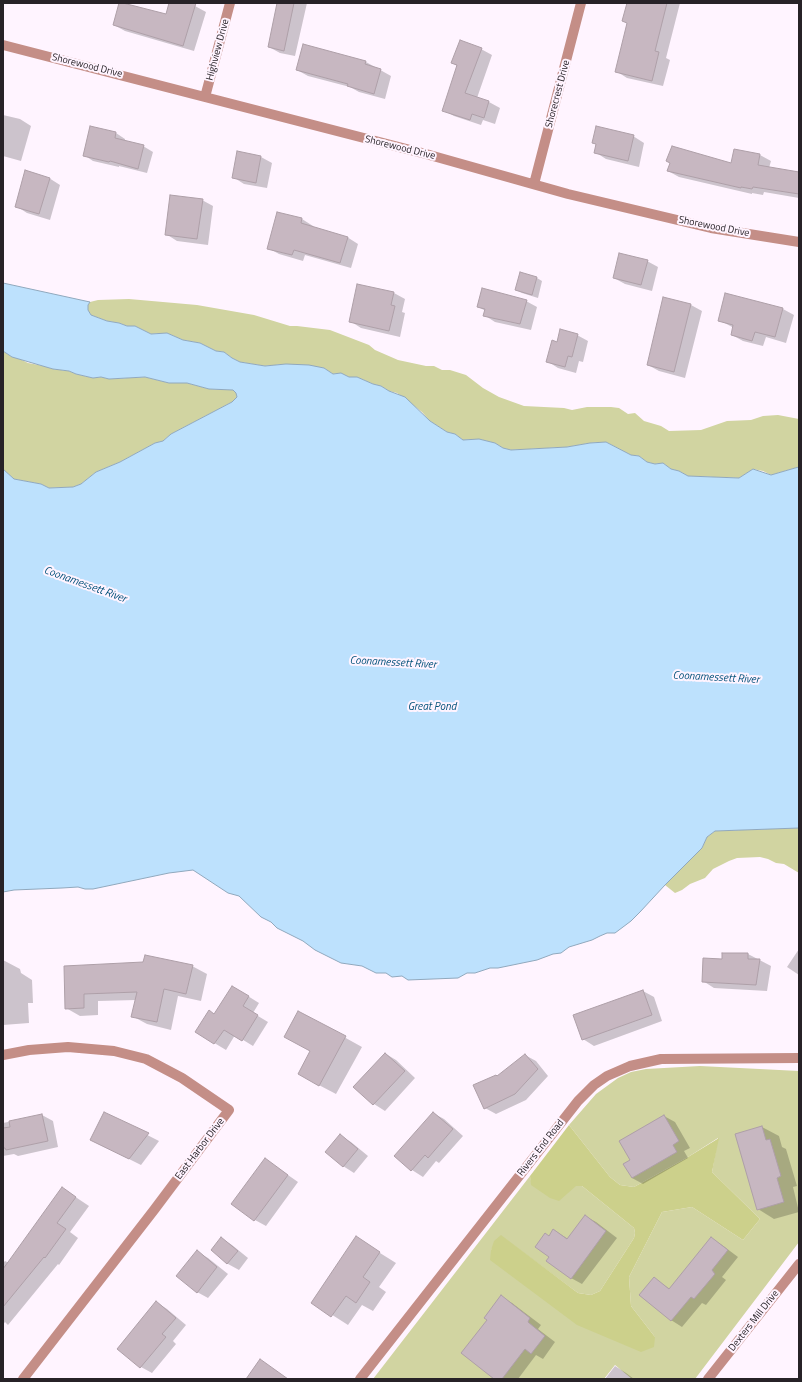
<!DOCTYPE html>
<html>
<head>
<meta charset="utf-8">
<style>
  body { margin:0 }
  #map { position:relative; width:802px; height:1382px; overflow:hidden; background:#fff4ff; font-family:"Titillium Web",sans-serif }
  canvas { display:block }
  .frame { position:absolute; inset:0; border:4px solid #272227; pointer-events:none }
</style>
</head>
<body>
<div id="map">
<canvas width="802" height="1382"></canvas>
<div class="frame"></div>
</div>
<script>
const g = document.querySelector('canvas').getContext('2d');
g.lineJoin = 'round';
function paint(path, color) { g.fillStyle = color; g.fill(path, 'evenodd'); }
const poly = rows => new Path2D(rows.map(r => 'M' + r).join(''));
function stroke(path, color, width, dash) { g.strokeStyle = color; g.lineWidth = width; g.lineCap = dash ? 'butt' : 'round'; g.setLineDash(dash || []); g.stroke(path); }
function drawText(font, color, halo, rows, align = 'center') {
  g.font = font + ' "Titillium Web",sans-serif'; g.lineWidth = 4; g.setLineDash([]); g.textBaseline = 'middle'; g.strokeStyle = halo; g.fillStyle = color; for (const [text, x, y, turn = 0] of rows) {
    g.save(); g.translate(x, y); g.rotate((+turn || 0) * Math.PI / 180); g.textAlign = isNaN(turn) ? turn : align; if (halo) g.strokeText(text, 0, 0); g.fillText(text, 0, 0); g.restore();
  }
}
paint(poly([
  [129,299,197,305,254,315,290,326,297,326,330,330,369,345,375,350,398,360,426,366,434,366,442,370,450,370,466,375,483,388,499,397,524,406,564,408,572,410,587,407,611,407,619,408,628,414,635,413,644,421,661,426,669,431,701,430,727,421,751,420,763,416,778,415,799,419,799,467,795,468,771,475,763,471,753,469,739,478,688,476,679,471,671,469,663,463,655,464,647,462,639,456,631,455,606,442,590,443,567,447,511,450,503,448,495,443,479,439,463,440,455,434,447,432,430,421,422,412,397,393,389,391,381,386,373,384,357,377,349,377,340,373,333,374,324,368,286,364,265,366,240,362,232,358,224,352,216,351,200,343,183,340,167,333,151,334,135,326,127,326,119,323,107,321,91,315,88,310,88,305,90,302,98,300],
  [3,351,12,357,20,359,28,363,44,366,53,369,69,371,76,374,93,378,101,377,109,379,145,377,169,383,187,383,209,389,233,390,236,393,237,397,232,402,171,434,163,441,155,443,120,462,96,472,81,484,73,487,49,488,41,484,14,479,3,469],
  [791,828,799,828,799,873,784,864,776,863,768,859,760,857,737,858,729,861,713,869,705,878,690,884,682,890,675,893,665,885,702,848,707,837,715,831],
  [700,1066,799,1071,799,1242,695,1379,632,1379,615,1365,604,1379,373,1379,530,1176,531,1181,582,1186,634,1228,635,1233,634,1238,600,1291,591,1295,578,1293,501,1236,491,1250,655,1337,631,1306,629,1277,662,1212,692,1207,743,1240,760,1219,712,1172,718,1138,688,1157,634,1187,620,1185,610,1177,569,1125,596,1094,618,1078,631,1072,646,1069]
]), '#d1d4a1');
paint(poly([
  [569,1125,610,1177,620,1185,634,1187,688,1157,719,1138,712,1172,760,1219,743,1240,692,1207,662,1212,629,1277,631,1306,655,1337,654,1347,641,1352,577,1325,490,1260,491,1250,494,1241,501,1235,578,1293,591,1295,600,1291,634,1238,635,1233,634,1228,582,1186,576,1186,559,1201,550,1198,531,1185,530,1176]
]), '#ccd08b');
const water = poly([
  [3,283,90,302,88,305,88,310,91,315,107,321,119,323,127,326,135,326,151,334,167,333,183,340,200,343,216,351,224,352,232,358,240,362,265,366,286,364,309,365,324,368,333,374,341,373,349,377,357,377,373,384,381,386,389,391,405,397,430,421,447,432,455,434,463,440,479,439,495,443,503,448,511,450,567,447,590,443,606,442,631,455,639,456,647,462,655,464,663,463,671,469,679,471,688,476,739,478,753,469,771,475,795,468,799,467,799,828,715,831,707,837,702,848,665,885,640,912,631,921,615,933,607,933,600,936,592,940,569,947,561,953,553,954,537,960,498,968,490,968,475,973,467,973,458,978,408,980,402,976,392,977,386,973,376,973,362,966,341,963,315,950,303,941,277,928,271,922,261,917,239,896,228,893,193,870,169,873,93,889,85,889,78,887,62,888,14,890,3,892,3,469,14,479,41,484,49,488,73,487,81,484,96,472,120,462,155,443,163,441,171,434,232,402,237,397,236,393,233,390,209,389,187,383,169,383,145,377,109,379,101,377,93,378,76,374,69,371,53,369,12,357,3,351,3,283]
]);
paint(water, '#bde1fd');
stroke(water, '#90a8bd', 1);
paint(poly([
  [170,3,186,3,195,6,206,12,194,51,125,31,114,25,166,15],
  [278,3,307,3,295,56,280,53,269,47],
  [628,3,680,3,666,58,670,60,663,86,627,78,616,71,628,23],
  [481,49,492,55,477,98,489,102,500,108,495,124,483,120,481,125,454,116,443,110,457,66,452,63],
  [366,62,391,76,385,99,359,92,350,87,308,76,297,70],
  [3,115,20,119,31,126,21,161,3,156],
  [90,127,116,133,125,139,125,141,143,146,153,152,147,173,119,166,119,167,93,161,84,155],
  [633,136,644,143,639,167,606,159,595,152,597,144],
  [238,152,261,157,272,163,267,188,244,184,233,177],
  [760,155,771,161,769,168,799,173,799,198,764,192,763,195,752,193,752,194,679,177,668,171,732,164],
  [49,178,60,185,50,220,27,213,16,206],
  [202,200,213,206,208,245,177,241,166,234],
  [302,219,313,226,312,228,347,237,358,244,351,268,305,255,303,261,279,254,268,248],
  [647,261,658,267,652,291,625,284,614,278],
  [521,274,537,278,542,281,538,298,522,293,516,290],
  [394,293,405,299,402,312,405,313,400,337,361,328,350,321],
  [726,294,783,309,794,315,786,343,766,337,763,346,743,341,732,335,734,328,719,320],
  [664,298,691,305,702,311,685,378,659,371,648,365],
  [526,301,537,307,531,330,495,322,484,315,486,311,478,307],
  [577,335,588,341,583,362,579,361,576,373,558,368,547,361,557,343],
  [799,949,799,975,787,967],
  [748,954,771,966,767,991,714,988,703,981,723,960],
  [3,960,20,969,21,973,32,980,33,1003,28,1003,29,1023,3,1025],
  [192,966,207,974,201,1001,178,996,171,1030,147,1024,132,1016,136,1000,98,1001,98,1015,80,1016,66,1008,65,967],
  [643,991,654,997,662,1021,594,1046,583,1039],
  [243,993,259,1003,253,1013,268,1022,253,1046,235,1035,226,1050,196,1032,215,1015],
  [299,1012,362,1047,336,1094,315,1083,311,1051],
  [386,1054,396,1060,415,1078,385,1111,374,1104,354,1086],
  [525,1055,536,1061,548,1076,526,1100,496,1114,485,1108,497,1077],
  [104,1113,159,1141,141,1165,91,1140],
  [433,1113,444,1119,463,1136,439,1163,436,1161,423,1177,412,1170,395,1156],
  [42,1115,53,1121,58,1147,18,1156,14,1154,3,1156,3,1123],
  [664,1116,675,1122,690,1148,684,1151,688,1158,643,1184,632,1178,632,1161],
  [762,1127,779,1136,782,1147,786,1149,797,1186,793,1187,799,1212,774,1219,758,1209],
  [340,1136,351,1142,368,1156,354,1173,343,1166],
  [265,1159,298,1182,266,1226,255,1220],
  [62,1188,89,1206,70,1232,78,1238,59,1265,58,1264,8,1325,5,1322,3,1325,3,1263,5,1261,9,1263],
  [585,1216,596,1222,617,1238,582,1284,571,1278,550,1257,549,1237,554,1230,568,1239],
  [221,1238,232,1245,248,1258,239,1270,228,1264,212,1250],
  [356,1238,396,1263,379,1287,386,1292,373,1311,362,1305,348,1325,312,1302],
  [711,1238,722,1245,738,1257,722,1277,726,1280,706,1305,702,1303,682,1327,671,1320,654,1279,670,1289],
  [197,1252,208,1258,228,1274,208,1298,197,1292],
  [501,1297,512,1303,541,1325,538,1329,555,1342,543,1359,536,1355,518,1379,495,1379,489,1320],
  [156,1302,167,1309,186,1325,173,1341,176,1344,152,1373,141,1367,118,1348],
  [615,1366,626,1373,634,1379,605,1379]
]), '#0003');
const building = poly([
  [119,3,123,3,166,14,169,3,196,3,183,46,113,25,119,3],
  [277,3,294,3,284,51,268,47,277,3],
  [627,3,667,3,655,51,659,52,652,81,615,72,627,23,622,21,627,3],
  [460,40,482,48,465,93,489,101,484,118,472,114,470,120,442,111,457,65,451,63,460,40],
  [303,44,366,61,365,64,381,69,374,94,347,86,348,84,296,70,303,44],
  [90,126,116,132,115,138,144,145,138,169,110,161,109,162,83,156,90,126],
  [596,126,634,135,628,161,594,153,596,144,592,143,596,126],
  [672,146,731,163,734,149,760,154,758,165,799,172,799,194,753,187,752,189,741,187,741,188,667,171,670,163,666,161,672,146],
  [237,151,261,156,256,183,232,178,237,151],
  [25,170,50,178,39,214,15,207,25,170],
  [170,195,203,199,197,239,165,235,170,195],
  [277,212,302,218,301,223,348,237,340,263,294,250,292,255,267,249,277,212],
  [619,253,648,260,641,285,613,278,619,253],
  [520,272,537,277,532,295,515,290,520,272],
  [357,284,394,292,391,305,395,306,389,331,349,322,357,284],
  [482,288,527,300,520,324,483,316,485,309,477,307,482,288],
  [725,293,783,308,775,337,755,332,752,341,731,335,733,325,718,321,725,293],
  [663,297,691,304,674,372,647,365,663,297],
  [560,329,578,334,572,357,568,356,565,367,546,362,552,340,557,342,560,329],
  [722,953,748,953,748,959,760,959,756,985,702,982,703,958,722,959,722,953],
  [145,955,193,965,186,994,164,989,157,1022,131,1017,137,992,84,994,84,1008,65,1009,64,966,143,962,145,955],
  [232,986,249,996,243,1006,258,1015,242,1041,224,1030,214,1044,195,1032,209,1010,214,1014,232,986],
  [643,990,652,1015,582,1040,573,1015,643,990],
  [298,1011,346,1036,319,1086,298,1074,310,1051,284,1037,298,1011],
  [385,1053,405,1071,373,1105,353,1087,385,1053],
  [525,1054,538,1069,515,1094,484,1109,473,1085,496,1075,497,1076,525,1054],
  [104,1112,149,1133,129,1159,90,1140,104,1112],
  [433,1112,453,1129,428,1158,425,1155,411,1171,394,1156,433,1112],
  [42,1114,48,1141,6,1150,5,1148,3,1148,3,1128,10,1127,9,1121,42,1114],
  [664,1115,679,1141,673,1145,677,1152,632,1178,623,1164,630,1160,619,1141,664,1115],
  [762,1126,766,1140,770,1139,781,1176,777,1178,784,1202,757,1210,735,1134,762,1126],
  [340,1134,358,1149,343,1167,325,1152,340,1134],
  [265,1158,288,1175,254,1221,231,1204,265,1158],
  [62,1187,76,1197,57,1223,66,1229,45,1258,44,1257,3,1307,3,1269,62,1187],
  [585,1215,606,1231,571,1279,546,1261,549,1257,535,1247,545,1233,549,1236,553,1229,567,1239,585,1215],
  [356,1236,380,1252,363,1277,370,1282,356,1303,346,1296,331,1317,311,1303,356,1236],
  [221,1237,238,1251,227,1264,211,1250,221,1237],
  [711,1237,728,1250,712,1270,715,1274,694,1299,691,1297,671,1321,639,1295,654,1277,669,1289,711,1237],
  [197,1250,217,1267,197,1293,176,1276,197,1250],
  [501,1295,530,1318,528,1322,545,1336,531,1354,525,1349,502,1379,494,1379,461,1353,487,1320,484,1318,501,1295],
  [156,1301,176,1318,162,1334,166,1337,140,1368,117,1349,156,1301],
  [260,1359,288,1379,246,1379,260,1359]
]);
paint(building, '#c7b7c1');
stroke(building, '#ae9fa8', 1);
stroke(poly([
  [3,45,426,154,568,194,711,228,799,242],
  [205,97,230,3],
  [534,184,581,3],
  [3,1055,29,1050,68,1047,114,1051,146,1059,182,1078,229,1110,154,1210,23,1379],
  [360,1379,578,1101,594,1085,607,1076,630,1066,661,1059,799,1058],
  [708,1379,799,1264]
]), '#c48e87', 10);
drawText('10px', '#272227', '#fff4ff', [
  ["Highview Drive",218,50,-75],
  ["Shorewood Drive",87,66,14],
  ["Shorecrest Drive",558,94,-75],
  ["Shorewood Drive",400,148,14],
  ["Shorewood Drive",714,227,11],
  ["Rivers End Road",541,1148,-52],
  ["East Harbor Drive",200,1149,-53],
  ["Dexters Mill Drive",754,1321,-52]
]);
drawText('italic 11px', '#02517a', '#fff4ff', [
  ["Coonamessett River",85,585,20],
  ["Coonamessett River",393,663,3],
  ["Coonamessett River",716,678,3],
  ["Great Pond",432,707]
]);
</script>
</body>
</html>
